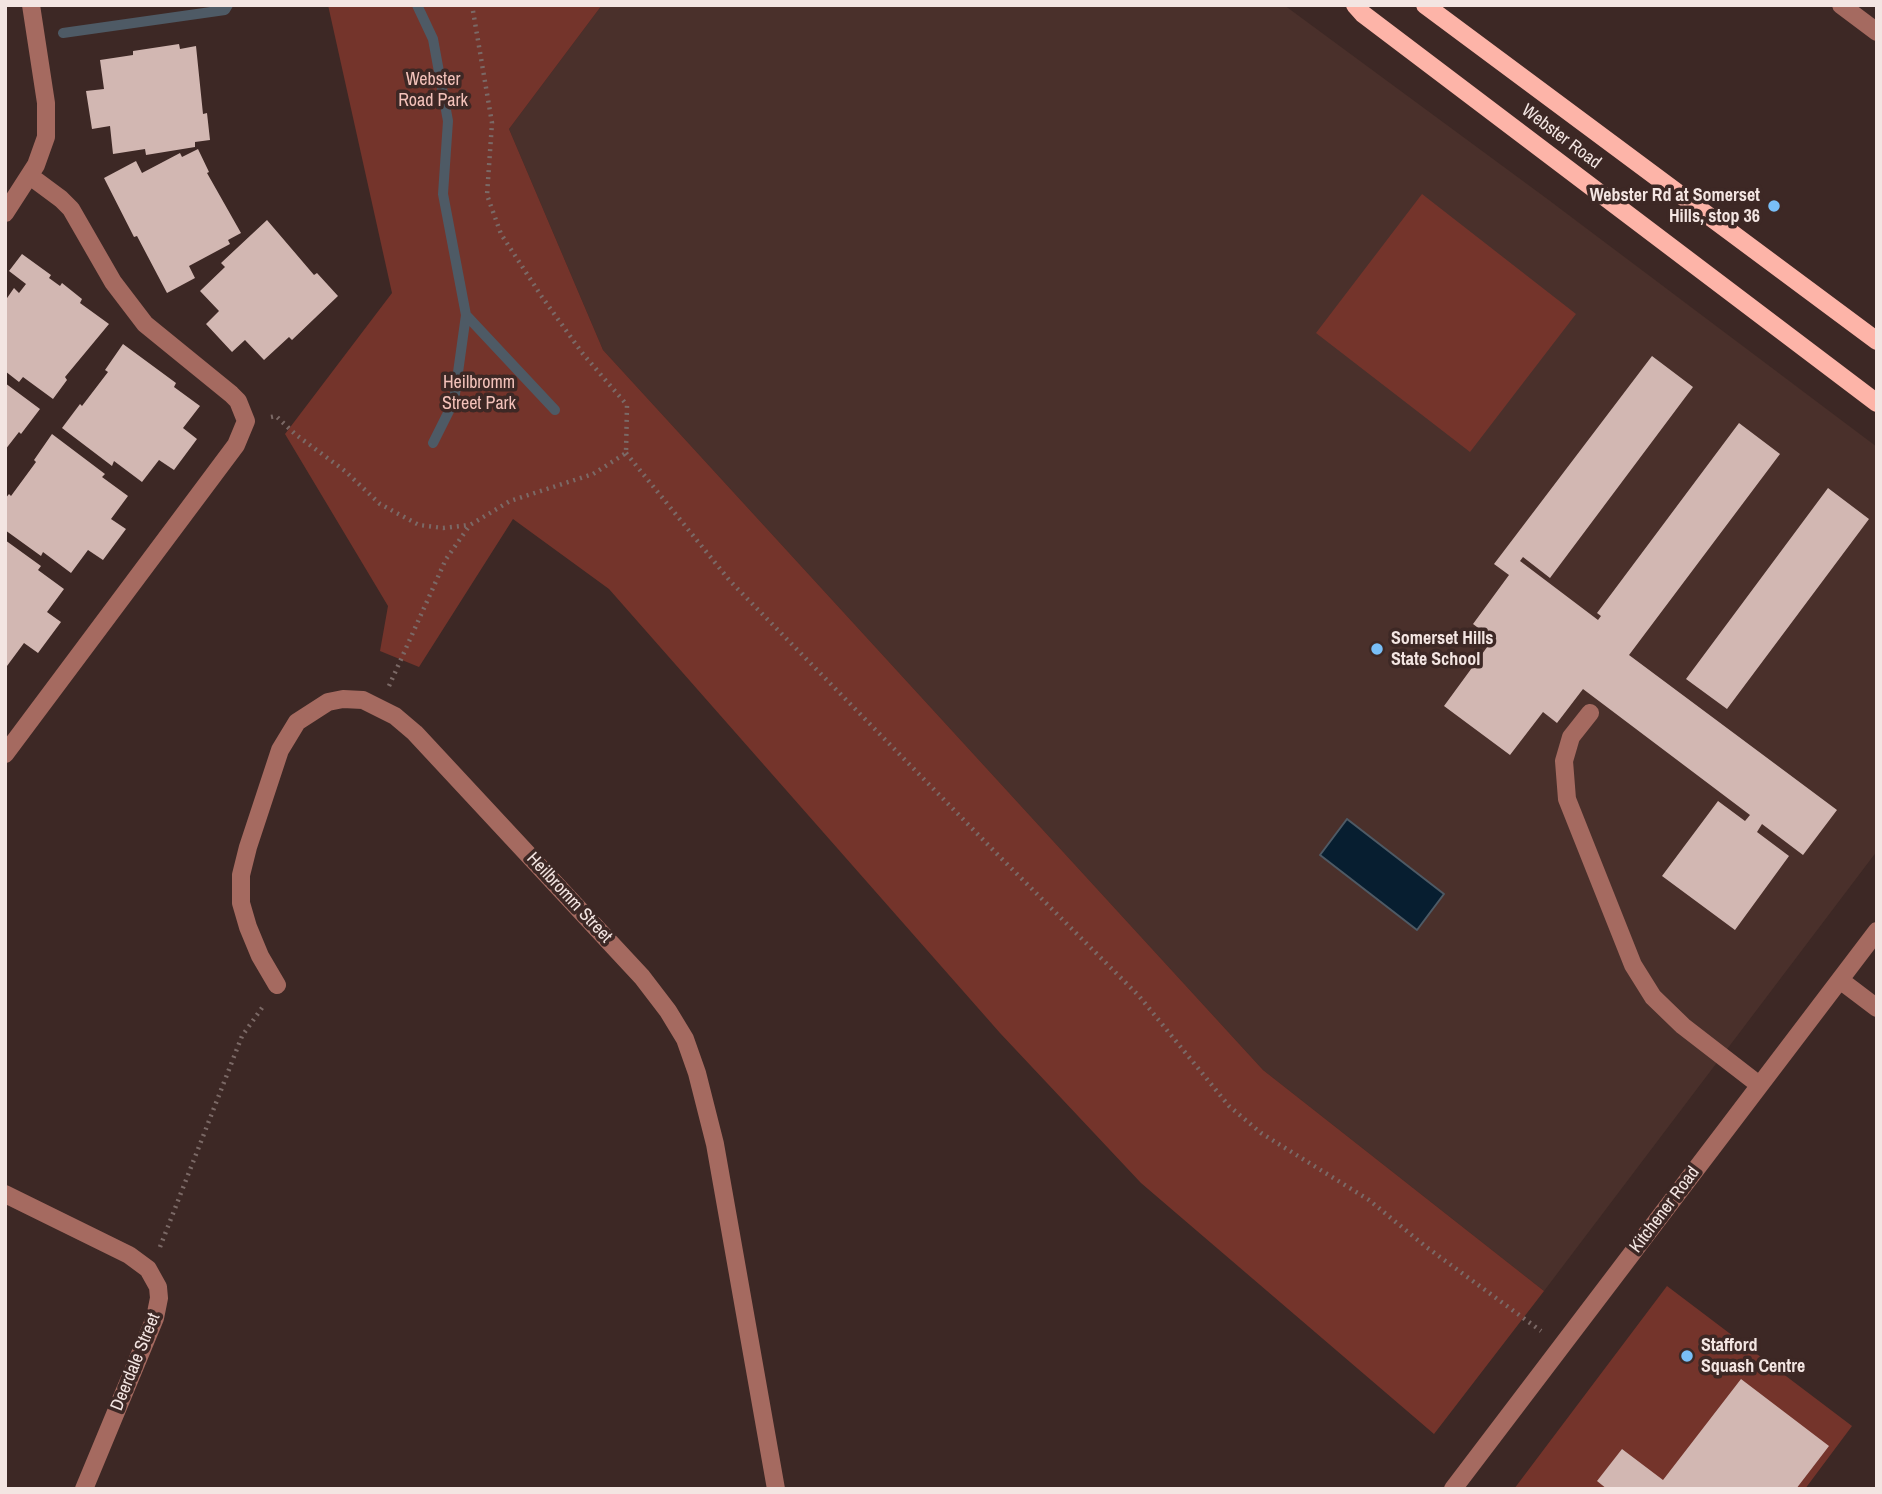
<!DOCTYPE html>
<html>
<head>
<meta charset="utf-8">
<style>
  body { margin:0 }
  #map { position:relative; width:1882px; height:1494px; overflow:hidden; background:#3d2825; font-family:"Archivo Narrow",sans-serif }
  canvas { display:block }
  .frame { position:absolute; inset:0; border:7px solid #f3e5e2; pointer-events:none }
</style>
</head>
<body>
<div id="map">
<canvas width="1882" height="1494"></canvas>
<div class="frame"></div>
</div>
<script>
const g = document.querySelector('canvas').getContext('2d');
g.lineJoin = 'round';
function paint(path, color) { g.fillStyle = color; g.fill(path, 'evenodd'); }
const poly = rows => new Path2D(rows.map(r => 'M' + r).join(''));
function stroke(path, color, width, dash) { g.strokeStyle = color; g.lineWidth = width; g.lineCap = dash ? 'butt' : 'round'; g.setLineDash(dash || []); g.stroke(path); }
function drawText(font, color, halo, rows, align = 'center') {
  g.font = font + ' "Archivo Narrow",sans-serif'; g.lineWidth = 7; g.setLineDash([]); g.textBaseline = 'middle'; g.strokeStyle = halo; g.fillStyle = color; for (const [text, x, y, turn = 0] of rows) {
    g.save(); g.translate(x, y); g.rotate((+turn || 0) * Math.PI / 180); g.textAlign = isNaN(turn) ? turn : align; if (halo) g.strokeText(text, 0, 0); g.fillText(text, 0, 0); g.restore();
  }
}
paint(poly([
  [602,5,1284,5,1546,198,1877,447,1877,851,1544,1291,1263,1070,603,350,509,129]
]), '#4a302b');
paint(poly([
  [328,5,602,5,509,129,603,350,1263,1070,1544,1291,1434,1434,1141,1183,1000,1033,609,589,513,519,419,667,380,651,388,606,285,434,392,293],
  [1422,194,1576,314,1470,452,1316,333],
  [1667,1286,1852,1426,1805,1489,1514,1489]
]), '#74342b');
const water = poly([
  [1347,819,1444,894,1417,930,1320,855,1347,819]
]);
paint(water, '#071e30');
stroke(water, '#4e5a65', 2);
stroke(poly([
  [417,5,433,39,448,121,443,194,466,315,454,401,433,443],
  [63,33,225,10,228,5],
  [466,315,555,410]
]), '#4e5a65', 10);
paint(poly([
  [179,44,180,49,196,46,203,114,207,113,210,140,195,142,195,147,146,155,145,149,113,154,110,126,92,129,86,91,104,89,100,60,133,55,133,51],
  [198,149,209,172,207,173,241,233,228,240,230,244,189,266,195,278,167,293,137,236,134,237,104,178,136,161,142,173,180,153,182,157],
  [267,220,314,275,317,273,338,296,292,340,289,337,264,360,245,340,232,352,206,324,219,311,200,291,225,267,221,263],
  [22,254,51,275,49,278,60,286,62,283,82,299,80,303,109,324,65,377,67,380,53,399,23,377,19,382,5,371,5,301,14,288,19,293,26,284,9,271],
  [123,344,176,383,174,387,200,406,183,428,197,439,174,470,159,460,142,482,114,461,112,466,62,428,80,404,82,406,108,372,105,370],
  [1652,356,1693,387,1550,578,1523,557,1520,561,1598,620,1601,616,1597,613,1739,423,1780,454,1629,655,1837,810,1803,855,1762,824,1757,832,1789,856,1735,930,1662,876,1718,801,1745,821,1750,815,1583,689,1557,723,1543,712,1510,755,1444,706,1493,639,1473,624,1509,575,1494,564],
  [5,383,40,409,21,434,19,432,5,450],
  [52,434,105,474,102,477,128,496,111,519,126,529,103,560,88,550,71,573,43,552,41,556,5,530,5,499,9,494,11,496,36,462,34,460],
  [1828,488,1869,519,1727,709,1686,679],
  [5,540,41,566,38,570,64,589,47,612,61,622,38,653,24,643,7,666],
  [1741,1379,1829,1446,1796,1489,1607,1489,1597,1481,1622,1449,1663,1480]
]), '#d2b7b2');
stroke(poly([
  [271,417,276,416,295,434,345,471,380,504,419,525,443,528,469,525],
  [626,453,730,581,1001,858,1139,996,1229,1106,1261,1133,1369,1200,1425,1246,1541,1331],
  [389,686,446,559,470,525,510,501,593,474,626,453,627,405,583,354,542,297,501,234,487,195,492,123,472,5],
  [160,1247,242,1036,264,1005]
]), '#7b6966', 4.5, [2, 5]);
stroke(poly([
  [1841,5,1877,32],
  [5,213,36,165,46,137,46,103,31,5],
  [1590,713,1571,737,1564,761,1567,799,1633,965,1653,997,1683,1026,1758,1084],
  [5,754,236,445,246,421,238,401,231,394,145,324,113,282,71,209,61,199,30,176],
  [1840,980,1877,1008],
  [277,985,260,956,248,927,241,903,241,875,248,847,280,750,297,722,328,702,343,699,363,700,395,716,415,733,642,977,668,1011,685,1039,697,1073,715,1144,776,1489],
  [5,1194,129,1255,148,1269,158,1287,159,1298,155,1318,84,1489],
  [1453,1489,1877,931]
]), '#a56a60', 18);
stroke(poly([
  [1355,5,1363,14,1877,403],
  [1425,5,1877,341]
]), '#fdb4a8', 18);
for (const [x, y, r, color] of [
  [1774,206,7,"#79bff8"],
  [1377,649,7,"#79bff8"],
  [1687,1356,7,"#79bff8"]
]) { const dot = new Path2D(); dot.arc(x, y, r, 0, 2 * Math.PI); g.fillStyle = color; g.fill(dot); stroke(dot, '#3d2825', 2.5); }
drawText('18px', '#f3c2ba', '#3d2825', [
  ["Webster",433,80],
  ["Road Park",433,101],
  ["Heilbromm",479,383],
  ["Street Park",479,404]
]);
drawText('18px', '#f3e5e2', '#3d2825', [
  ["Webster Road",1561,137,37],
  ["Heilbromm Street",569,898,47],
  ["Kitchener Road",1665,1210,-53],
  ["Deerdale Street",136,1362,-68]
]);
drawText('bold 18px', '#f3e5e2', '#3d2825', [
  ["Webster Rd at Somerset",1760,196,"right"],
  ["Hills, stop 36",1760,217,"right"],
  ["Somerset Hills",1391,639],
  ["State School",1391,660],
  ["Stafford",1701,1346],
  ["Squash Centre",1701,1367]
], 'left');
</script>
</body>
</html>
